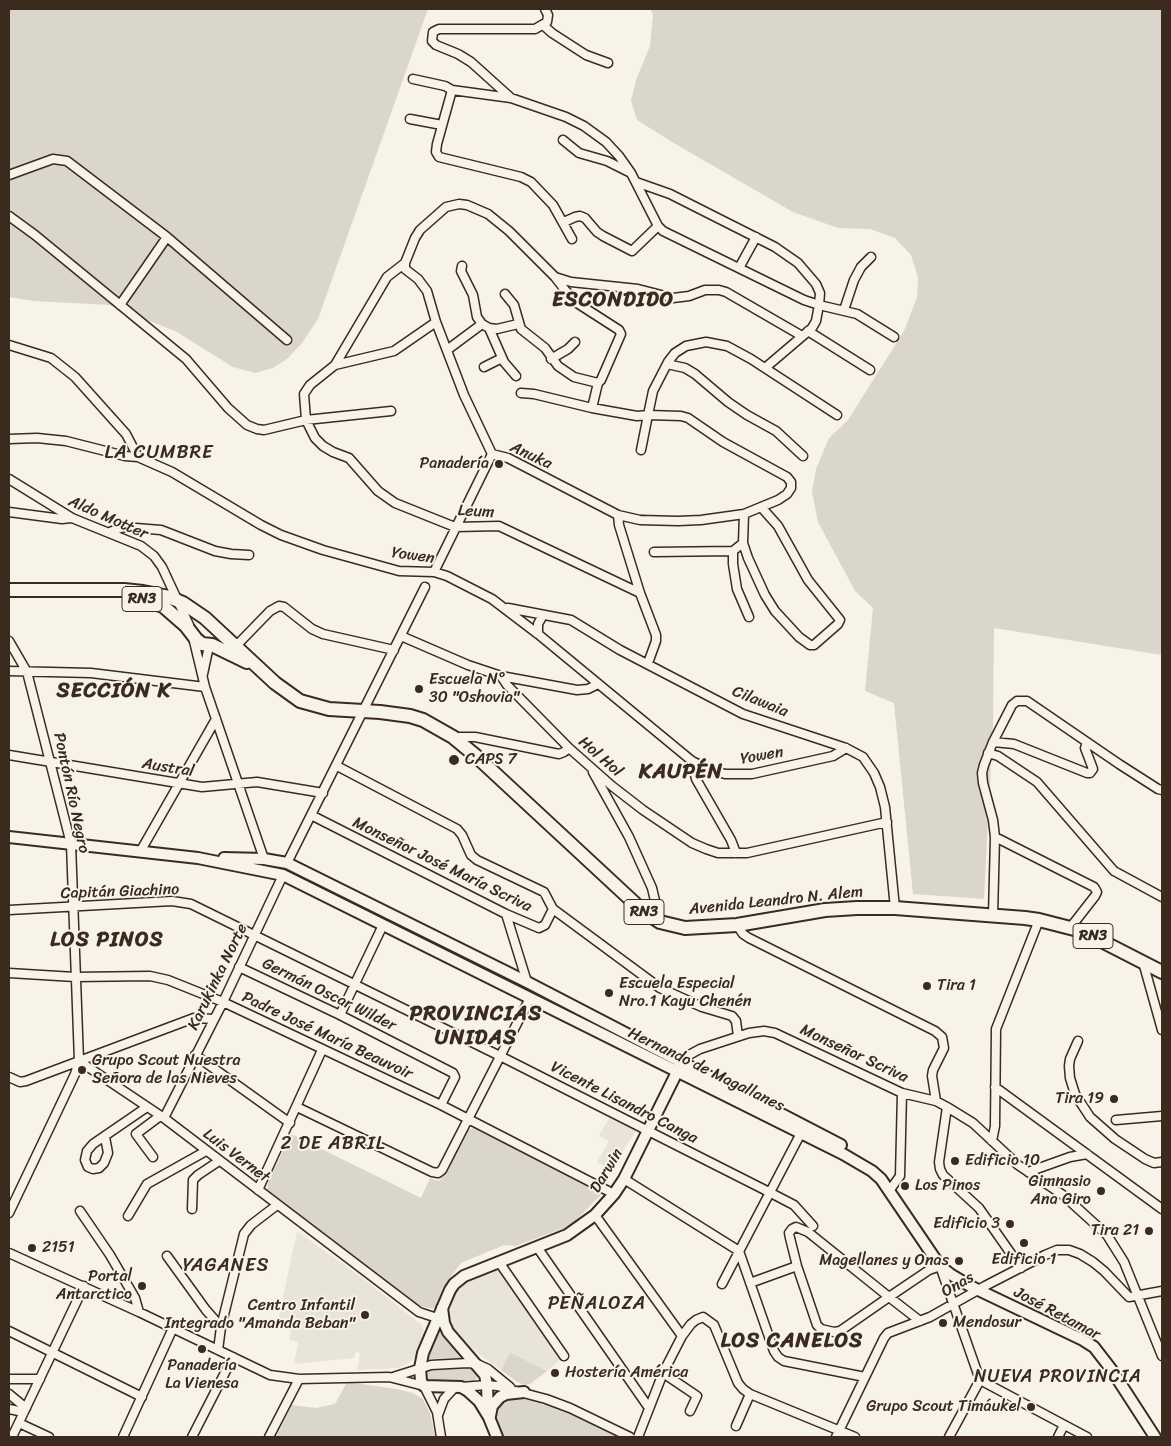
<!DOCTYPE html>
<html>
<head>
<meta charset="utf-8">
<style>
  body { margin:0 }
  #map { position:relative; width:1171px; height:1446px; overflow:hidden; background:#f7f3e8; font-family:Sriracha,sans-serif }
  canvas { display:block }
  .frame { position:absolute; inset:0; border:10px solid #3b2a1e; pointer-events:none }
</style>
</head>
<body>
<div id="map">
<canvas width="1171" height="1446"></canvas>
<div class="frame"></div>
</div>
<script>
const g = document.querySelector('canvas').getContext('2d');
g.lineJoin = 'round';
function paint(path, color) { g.fillStyle = color; g.fill(path, 'evenodd'); }
const poly = rows => new Path2D(rows.map(r => 'M' + r).join(''));
function stroke(path, color, width, dash) { g.strokeStyle = color; g.lineWidth = width; g.lineCap = dash ? 'butt' : 'round'; g.setLineDash(dash || []); g.stroke(path); }
function drawText(font, color, halo, rows, align = 'center') {
  g.font = font + ' Sriracha,sans-serif'; g.lineWidth = 4; g.setLineDash([]); g.textBaseline = 'middle'; g.strokeStyle = halo; g.fillStyle = color; for (const [text, x, y, turn = 0] of rows) {
    g.save(); g.translate(x, y); g.rotate((+turn || 0) * Math.PI / 180); g.textAlign = isNaN(turn) ? turn : align; if (halo) g.strokeText(text, 0, 0); g.fillText(text, 0, 0); g.restore();
  }
}
paint(poly([
  [609,1118,636,1131,611,1170,597,1162,609,1141,599,1136],
  [297,1231,365,1280,422,1325,424,1332,416,1356,410,1362,399,1368,357,1370,360,1353,356,1352,354,1358,294,1364,298,1342,289,1340,291,1329,277,1326],
  [497,1266,561,1359,547,1371,511,1352,501,1370,465,1344,457,1336,451,1328,448,1318,448,1308,452,1293,463,1280]
]), '#e9e4d9');
paint(poly([
  [9,9,428,9,318,319,302,343,287,359,273,368,255,373,233,367,175,331,109,305,34,301,9,297],
  [650,9,1162,9,1162,655,994,628,993,723,984,899,913,894,894,703,865,691,873,608,855,591,818,522,812,492,816,469,829,438,848,420,904,331,917,297,918,277,911,255,895,238,870,229,838,228,793,212,672,142,637,120,631,101,636,80,650,46,653,14],
  [473,1128,598,1189,601,1191,601,1195,575,1221,564,1228,516,1246,504,1245,461,1263,443,1287,436,1306,433,1309,418,1305,409,1300,267,1192,268,1182,291,1134,421,1198,430,1178,438,1181,441,1179,467,1131],
  [440,1320,441,1330,447,1341,456,1351,466,1358,428,1359,428,1353],
  [510,1352,545,1370,547,1371,530,1384,525,1385,517,1382,501,1370],
  [471,1367,473,1367,479,1376,474,1381,433,1383,426,1378,425,1373,427,1370,431,1368],
  [347,1382,397,1389,413,1393,423,1399,430,1413,435,1437,276,1437,292,1405,316,1408,335,1404],
  [521,1396,562,1409,624,1437,500,1437,494,1417,496,1408,506,1398]
]), '#dbd6cb');
const minor = poly([
  [543,25,552,33,586,55,608,63],
  [413,79,445,86,452,90,511,98,566,117,584,126,606,142,619,156,631,173,658,226,663,231,804,300,819,305,816,321,812,328,765,368],
  [452,90,437,144,436,152,439,157,521,177,531,182,553,205,572,239],
  [511,98,471,62,458,54,436,45,432,41,433,32,439,29,535,29,547,22,548,15,545,9],
  [410,119,442,125],
  [563,140,579,153,607,161,629,172],
  [9,175,53,159,67,161,167,237,287,340],
  [636,182,670,194,775,247,798,263,816,284,820,293,819,305,857,314,894,337],
  [9,216,35,235,186,359,228,408,247,425,257,429,264,430,306,420,391,411],
  [564,222,575,217,580,216,585,218,597,232,603,236,632,251,658,226],
  [405,263,405,269,418,279,427,291,436,322,464,395,492,454,508,458,618,515,640,520,678,521,701,520,744,514,778,500,787,494,791,488,791,482,787,477,723,442,688,418,681,416,648,415,653,391,668,362,675,353,686,346,706,342,727,346,751,359,837,415],
  [462,266,461,271,473,295,477,317,482,324,489,328,504,362,516,376],
  [739,268,756,237],
  [505,294,514,305,521,329,545,348,558,366,574,377,598,383,601,380,621,334,619,330,577,303,565,290,555,277],
  [120,305,167,237],
  [844,310,854,280,861,267,871,257],
  [436,322,394,351,335,365,310,385,304,394,306,420,315,438,323,446,333,452,349,458,378,491,395,503,455,527,499,526,640,593],
  [489,328,497,329,518,324],
  [808,331,870,370],
  [9,345,51,358,75,377,126,434,138,457,172,472,261,525,281,535,323,550,399,571,434,572,447,576,492,599,538,634,692,761,709,769,725,774,752,774,833,756,846,748],
  [447,350,482,324],
  [551,359,568,349,575,342],
  [667,364,685,368,695,374,728,402,747,415,776,431,803,456],
  [335,365,387,277,405,263,415,238,420,230,446,207,459,204,467,205,488,214,509,231,555,277,571,282,638,289,673,298,689,296,705,290,719,290,726,292,802,336],
  [484,367,502,358],
  [521,393,534,394,592,408,637,416,648,415,641,450],
  [592,408,598,383],
  [9,439,37,438,66,441,125,456,138,457],
  [9,479,72,518,141,546,154,556,162,567,189,625],
  [9,512,62,519,71,518],
  [744,514,743,543,748,558,765,595,775,611,799,637,810,645,814,645,838,624,840,620,808,580,778,526,762,508],
  [618,515,619,525,640,593,656,635,656,641,648,663],
  [110,532,123,527,161,530,215,551,231,554,249,555],
  [743,543,733,551,733,564,737,589,749,617],
  [654,552,733,551],
  [434,572,492,454],
  [508,608,571,620,620,650,743,714,846,748,863,757,874,773,880,787,885,807,895,908],
  [538,634,538,624,543,615],
  [401,636,468,665,501,676,577,690,588,689,598,684],
  [193,637,205,687,264,859],
  [9,641,27,672,71,844,79,1061,75,1074,58,1110,9,1213],
  [236,646,270,611,279,606,284,607,312,629,323,634,394,650],
  [9,671,91,673,205,687],
  [203,674,209,646],
  [501,676,507,685,569,748,612,786,643,810,692,843,706,849,718,853,747,853,887,822],
  [453,737,475,737,559,754,564,752,569,748],
  [993,742,1014,744,1087,773,1090,773,1093,769,1085,748,1087,742],
  [988,753,998,756,1037,782,1114,871,1162,897],
  [9,755,202,787,257,782,323,793],
  [692,761,696,779,731,840,736,853],
  [337,766,457,829,462,835,471,855,477,860,544,892,553,909,660,988,702,1007,732,1016,736,1021,738,1036],
  [593,772,629,837,652,888,660,922],
  [311,815,506,914,539,928,545,925,553,909],
  [995,837,1094,887,1097,892,1095,896,1070,928],
  [140,852,216,719],
  [287,863,425,587],
  [9,910,172,901,191,904,500,1056,769,1192,794,1205,813,1226],
  [506,914,527,982],
  [993,916,995,837,993,820,983,783,982,773,984,765,993,742,1012,705,1017,701,1027,701,1119,764,1158,789,1162,790],
  [737,925,743,934,749,938,935,1031,942,1037,944,1048,933,1070,932,1076,936,1101],
  [1143,962,1162,1030],
  [239,967,340,1015,453,1073,455,1077,441,1105],
  [9,973,75,977,150,976,168,980,223,1002,441,1105,614,1194],
  [340,1015,383,925],
  [1078,1041,1070,1059,1069,1066,1070,1078,1075,1094,1090,1117,1115,1139,1145,1159,1154,1163,1162,1162],
  [195,1055,290,1123],
  [79,1061,164,1118,419,1312,437,1318],
  [681,1062,689,1055,700,1049,749,1033,764,1031,775,1033,902,1093,936,1101,947,1107,973,1123,1018,1165,1063,1195,1107,1235,1124,1262,1162,1356],
  [9,1077,20,1082,26,1081,194,1018,214,1019],
  [995,1087,1162,1209],
  [297,1107,432,1172,438,1173,442,1170,530,998],
  [947,1107,939,1162,940,1169,943,1175,979,1208,1021,1268],
  [164,1118,223,1002,283,875],
  [1116,1120,1162,1116],
  [105,1137,108,1153,104,1163,99,1168,93,1169,88,1167,85,1160,87,1151,93,1144,147,1107],
  [992,1141,995,1126,996,1029,1039,920],
  [153,1157,136,1134,160,1116],
  [1028,1172,1070,1157,1087,1154],
  [624,1179,739,1251,774,1351,778,1357,784,1361,865,1377],
  [258,1190,322,1050],
  [889,1191,900,1176,902,1093],
  [192,1209,193,1180,198,1175,219,1161],
  [80,1211,110,1255,135,1298,139,1312],
  [595,1215,682,1336],
  [128,1216,147,1184,206,1151],
  [537,1247,649,1408],
  [9,1253,139,1312,270,1375,299,1379,389,1377,424,1386,437,1412,441,1437],
  [167,1256,206,1310,221,1327],
  [499,1262,564,1356],
  [750,1283,797,1266],
  [722,1284,801,1133],
  [920,1321,889,1297,808,1232,796,1227,792,1229,789,1233,790,1238,797,1266,817,1325,821,1329,834,1332,840,1331,889,1297,929,1270,940,1266,980,1380,1087,1437],
  [9,1331,142,1397],
  [218,1350,221,1327,244,1234,251,1225,277,1205],
  [663,1373,697,1396,690,1411],
  [393,1377,431,1365,468,1363,477,1364,488,1369,510,1387],
  [9,1379,40,1379],
  [461,1387,487,1385,497,1386,546,1399,570,1408,630,1437],
  [9,1394,26,1408],
  [9,1409,24,1412],
  [438,1415,444,1399,455,1387],
  [19,1423,49,1437],
  [736,1426,750,1394],
  [12,1437,84,1286],
  [123,1437,173,1328],
  [192,1437,233,1357],
  [269,1437,299,1379],
  [638,1437,663,1373,682,1336,691,1324,696,1320,703,1317,714,1325,738,1383,743,1389,750,1394,855,1437],
  [836,1437,884,1338,888,1333,930,1317,985,1286,1045,1255,1057,1250,1069,1250,1080,1254,1093,1262,1104,1271,1129,1297,1162,1291],
  [949,1437,980,1380],
  [1058,1437,1064,1425]
]);
const secondary = poly([
  [9,837,198,858,283,875,843,1154,872,1171,881,1179,940,1266,950,1274,970,1286,1083,1340,1094,1347,1111,1369,1155,1437],
  [224,858,264,859,287,863,527,982,841,1145],
  [442,1308,444,1323,448,1332,485,1375,487,1385,488,1415,497,1437],
  [490,1416,492,1406,500,1397,506,1394,524,1392],
  [490,1419,479,1401,468,1391,461,1387,424,1386,421,1381,420,1368,423,1353,450,1290,454,1284,464,1276,567,1235,595,1215,614,1194,624,1179,679,1068]
]);
const trunk = poly([
  [9,590,124,590,143,592,169,597,183,603,205,618,275,683,300,701,329,709,380,712,410,716,423,720,453,737,476,756,642,910,660,922,685,928,737,925,825,910,857,908,895,908,1025,918,1039,920,1082,931,1162,972],
  [138,598,163,606,186,626,196,639,202,644,212,645,247,662]
]);
stroke(minor, '#3b2a1e', 11);
stroke(secondary, '#3b2a1e', 14);
stroke(trunk, '#3b2a1e', 16);
stroke(minor, '#f7f3e8', 8);
stroke(secondary, '#f7f3e8', 10);
stroke(trunk, '#f7f3e8', 12);
for (const [x, y, r, color] of [
  [499,464,5,"#3b2a1e"],
  [419,689,5,"#3b2a1e"],
  [454,760,6,"#3b2a1e"],
  [927,986,5,"#3b2a1e"],
  [609,993,5,"#3b2a1e"],
  [82,1070,5,"#3b2a1e"],
  [1114,1099,5,"#3b2a1e"],
  [955,1161,5,"#3b2a1e"],
  [905,1186,5,"#3b2a1e"],
  [1101,1191,5,"#3b2a1e"],
  [1010,1224,5,"#3b2a1e"],
  [1149,1231,5,"#3b2a1e"],
  [1024,1243,5,"#3b2a1e"],
  [32,1248,5,"#3b2a1e"],
  [959,1261,5,"#3b2a1e"],
  [142,1286,5,"#3b2a1e"],
  [365,1315,5,"#3b2a1e"],
  [943,1323,5,"#3b2a1e"],
  [202,1349,5,"#3b2a1e"],
  [555,1373,5,"#3b2a1e"],
  [1031,1407,5,"#3b2a1e"]
]) { const dot = new Path2D(); dot.arc(x, y, r, 0, 2 * Math.PI); g.fillStyle = color; g.fill(dot); stroke(dot, '#f7f3e8', 2); }
for (const [x, y, w] of [
  [142,599,40],
  [644,912,40],
  [1093,936,40]
]) { const box = new Path2D(); box.roundRect(x - w / 2, y - 12.5, w, 25, 4); g.fillStyle = '#f7f3e8'; g.fill(box); stroke(box, '#3b2a1e', 1); }
drawText('bold 15px', '#3b2a1e', null, [
  ["RN3",142,599],
  ["RN3",644,912],
  ["RN3",1093,936]
]);
drawText('16px', '#3b2a1e', '#f7f3e8', [
  ["Anuka",531,456,25],
  ["Leum",476,512,3],
  ["Aldo Motter",108,518,24],
  ["Yowen",413,556,8],
  ["Cilawaia",760,702,22],
  ["Yowen",762,756,-10],
  ["Hol Hol",600,757,41],
  ["Austral",168,768,9],
  ["Pontón Río Negro",71,793,78],
  ["Monseñor José María Scriva",442,865,26],
  ["Capitán Giachino",120,892,-2],
  ["Avenida Leandro N. Alem",776,901,-6],
  ["Karukinka Norte",218,977,-64],
  ["Germán Oscar Wilder",329,995,26],
  ["Padre José María Beauvoir",327,1036,25],
  ["Monseñor Scriva",854,1054,25],
  ["Hernando de Magallanes",706,1070,26],
  ["Vicente Lisandro Canga",624,1103,27],
  ["Luis Vernet",236,1156,37],
  ["Darwin",607,1171,-59],
  ["Onas",958,1285,-30],
  ["José Retamar",1057,1314,28]
]);
drawText('16px', '#3b2a1e', '#f7f3e8', [
  ["Panadería",489,464,"right"],
  ["Escuela N°",429,680],
  ["30 \"Oshovia\"",429,698],
  ["CAPS 7",465,760],
  ["Escuela Especial",619,984],
  ["Nro.1 Kayu Chenén",619,1002],
  ["Tira 1",937,986],
  ["Grupo Scout Nuestra",92,1061],
  ["Señora de las Nieves",92,1079],
  ["Tira 19",1104,1099,"right"],
  ["Edificio 10",965,1161],
  ["Gimnasio",1091,1182,"right"],
  ["Ana Giro",1091,1200,"right"],
  ["Los Pinos",915,1186],
  ["Edificio 3",1000,1224,"right"],
  ["Tira 21",1139,1231,"right"],
  ["2151",42,1248],
  ["Edificio 1",1024,1260,"center"],
  ["Magellanes y Onas",949,1261,"right"],
  ["Portal",132,1277,"right"],
  ["Antarctico",132,1295,"right"],
  ["Centro Infantil",355,1306,"right"],
  ["Integrado \"Amanda Beban\"",355,1324,"right"],
  ["Mendosur",953,1323],
  ["Panadería",202,1366,"center"],
  ["La Vienesa",202,1384,"center"],
  ["Hostería América",565,1373],
  ["Grupo Scout Timáukel",1021,1407,"right"]
], 'left');
g.letterSpacing = '1px';
drawText('18px', '#3b2a1e', '#f7f3e8', [
  ["NUEVA PROVINCIA",1058,1377]
]);
g.letterSpacing = '0px';
g.letterSpacing = '1px';
drawText('19px', '#3b2a1e', '#f7f3e8', [
  ["LA CUMBRE",159,453],
  ["2 DE ABRIL",333,1144],
  ["YAGANES",226,1266],
  ["PEÑALOZA",597,1304]
]);
g.letterSpacing = '0px';
g.letterSpacing = '1px';
drawText('bold 21px', '#3b2a1e', '#f7f3e8', [
  ["ESCONDIDO",613,301],
  ["SECCIÓN K",114,692],
  ["KAUPÉN",681,773],
  ["LOS PINOS",107,941],
  ["PROVINCIAS",476,1015],
  ["UNIDAS",476,1039],
  ["LOS CANELOS",792,1342]
]);
g.letterSpacing = '0px';
</script>
</body>
</html>
